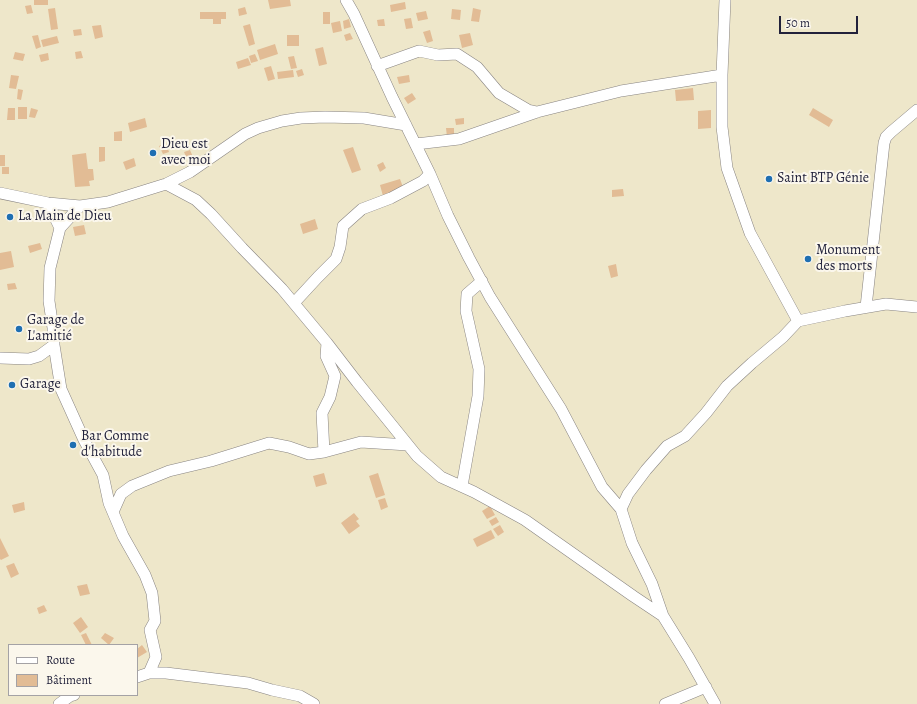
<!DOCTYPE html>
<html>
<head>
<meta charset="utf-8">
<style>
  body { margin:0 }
  #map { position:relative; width:917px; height:704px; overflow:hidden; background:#eee7ca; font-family:Alegreya,serif }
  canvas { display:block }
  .legend { position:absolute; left:8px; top:644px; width:130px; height:52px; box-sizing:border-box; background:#fbf7ec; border:1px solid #a4a2a5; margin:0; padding:5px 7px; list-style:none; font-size:12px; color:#22223b }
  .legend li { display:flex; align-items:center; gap:8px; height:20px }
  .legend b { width:20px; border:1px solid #a4a2a5 }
  .scale { position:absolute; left:779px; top:16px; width:79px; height:18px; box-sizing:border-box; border:2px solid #22223b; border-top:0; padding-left:5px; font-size:12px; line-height:14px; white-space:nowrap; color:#22223b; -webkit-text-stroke:3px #fbf7ec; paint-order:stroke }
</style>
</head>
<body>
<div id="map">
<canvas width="917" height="704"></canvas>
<ul class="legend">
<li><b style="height:5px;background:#fff"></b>Route</li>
<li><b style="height:11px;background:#e2bc95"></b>Bâtiment</li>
</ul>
<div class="scale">50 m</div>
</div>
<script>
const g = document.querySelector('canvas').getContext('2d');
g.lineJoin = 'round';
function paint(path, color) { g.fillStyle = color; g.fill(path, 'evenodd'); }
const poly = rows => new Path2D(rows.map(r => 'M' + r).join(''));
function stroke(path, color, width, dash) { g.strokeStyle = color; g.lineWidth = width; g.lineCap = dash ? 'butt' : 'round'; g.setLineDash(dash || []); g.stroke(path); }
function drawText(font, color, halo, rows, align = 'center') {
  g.font = font + ' Alegreya,serif'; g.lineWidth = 4; g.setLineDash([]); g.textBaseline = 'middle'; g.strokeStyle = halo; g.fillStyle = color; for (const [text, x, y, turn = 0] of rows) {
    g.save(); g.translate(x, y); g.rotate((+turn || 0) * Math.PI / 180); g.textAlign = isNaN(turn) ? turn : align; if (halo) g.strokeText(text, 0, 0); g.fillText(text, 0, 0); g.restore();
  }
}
paint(poly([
  [34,0,48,0,48,5,34,5],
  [268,0,290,0,291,6,270,9],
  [405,2,406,9,391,12,390,5],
  [31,5,33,13,27,14,25,6],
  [245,7,247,14,239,16,238,9],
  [55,8,58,29,51,30,48,9],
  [473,8,481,10,479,22,471,21],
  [452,9,461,10,460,20,451,19],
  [426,11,428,19,418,21,416,13],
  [200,12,226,12,226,19,221,19,221,24,213,24,213,19,200,19],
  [323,12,330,12,330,24,323,24],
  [411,18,413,28,406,29,404,19],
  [349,19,351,27,344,29,343,21],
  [384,19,385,26,378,26,377,20],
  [340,21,342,31,333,33,331,23],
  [250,24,255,44,249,46,243,26],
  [101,25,103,37,95,39,92,26],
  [81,29,82,35,74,36,73,30],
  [430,30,433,41,427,43,423,32],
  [350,33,353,39,346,41,344,35],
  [470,33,473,45,462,48,459,35],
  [38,35,41,47,36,49,32,36],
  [287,35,299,35,299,46,287,46],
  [57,36,59,43,43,47,41,40],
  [275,44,278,54,260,60,257,50],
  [323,47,327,64,319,66,315,49],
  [81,51,83,58,76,59,75,52],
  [15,52,25,54,23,61,13,59],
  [48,53,49,60,41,62,39,55],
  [255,54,258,61,251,63,249,56],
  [294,56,297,68,291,69,288,57],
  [248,58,251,65,238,69,236,62],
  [271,66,275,79,268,81,264,68],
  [302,69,304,75,298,77,296,71],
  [293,70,294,77,278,79,277,72],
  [11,75,19,76,16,89,9,88],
  [409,75,410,82,399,84,397,77],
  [693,88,694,100,676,101,675,90],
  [18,89,23,90,21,100,17,99],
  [412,93,416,99,408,104,404,98],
  [18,107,27,107,27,119,18,119],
  [8,108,15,108,15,120,7,120],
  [31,108,38,110,35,118,29,117],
  [813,108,833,120,829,127,809,115],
  [711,110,711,128,698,129,698,111],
  [145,118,147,127,130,132,128,123],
  [464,118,464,124,456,125,455,119],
  [446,128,454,128,454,137,447,137],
  [122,131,122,141,114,141,114,132],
  [166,143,169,152,163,154,159,146],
  [99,147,105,147,105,161,99,162],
  [353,147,361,170,352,173,343,150],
  [190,150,193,157,187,159,184,152],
  [86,153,88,169,93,169,94,180,89,181,90,186,75,187,72,155],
  [0,155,5,155,5,166,0,166],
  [134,158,136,166,126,170,123,162],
  [383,162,386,168,380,172,377,165],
  [2,167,9,167,9,174,2,174],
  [400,179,404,190,383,196,380,185],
  [623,189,624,196,612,197,612,190],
  [315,219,318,229,303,234,300,224],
  [84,225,86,234,75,236,73,227],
  [40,243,42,249,30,253,28,246],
  [11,251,14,267,0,270,0,253],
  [616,264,618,276,611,278,608,266],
  [15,283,17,289,8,290,7,284],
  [50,381,52,387,46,390,43,384],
  [324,473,327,484,316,487,313,476],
  [378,473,385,495,376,498,369,476],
  [385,498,388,507,381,510,378,500],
  [24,502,25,510,14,513,12,505],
  [490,506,495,515,487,519,482,511],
  [354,513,359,519,356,521,360,526,349,534,341,523],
  [496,517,499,522,492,526,489,521],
  [500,525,504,532,498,536,493,529],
  [491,530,495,538,477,547,473,539],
  [0,538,9,556,1,560,0,559],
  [14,563,19,574,11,578,6,566],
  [87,584,90,594,80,596,77,586],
  [44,605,47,611,39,614,37,608],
  [81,617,88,627,80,633,73,623],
  [86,633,92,645,86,645,81,635],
  [105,633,114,638,109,645,101,638],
  [142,645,147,652,137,658,137,649]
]), '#e2bc95');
const street = poly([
  [346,0,354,14,392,97,430,174,448,216,469,258,490,297,561,409,602,487,621,509,632,543,652,584,663,616,689,658,715,704],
  [725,0,722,75,722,127,727,168,750,233,798,321],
  [377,66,419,51,438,55,457,54,477,67,499,93,528,110,537,112],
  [416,144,459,139,537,112,621,91,722,75],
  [166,184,196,200,211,214,242,248,282,289,327,343,357,382,417,456,441,477,474,492,525,520,633,596,663,616],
  [0,193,48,203,80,206,108,202,166,184,190,172,245,134,258,128,282,121,301,118,325,117,364,118,406,125],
  [48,203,60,228],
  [294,303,318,277,336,259,340,247,343,226,362,209,391,198,423,181,430,174],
  [866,307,884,143,886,137,891,132,917,110],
  [54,345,61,389,84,440,103,475,109,503,123,536,145,575,152,593,155,621,150,630,156,657,149,673],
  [0,358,29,359,39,356,54,345,53,328,49,301,50,268,60,228,80,206],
  [324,452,322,413,330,397,335,376,326,356,327,343],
  [462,486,478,396,479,369,466,311,467,294,482,281],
  [621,509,628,494,646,470,667,446,685,436,706,413,727,386,752,363,783,337,798,321,845,311,886,304,917,307],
  [113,512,121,494,132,486,169,471,211,461,269,443,289,447,309,454,324,452,361,442,408,445],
  [137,677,149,673,166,673,248,683,272,690,300,696,314,704],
  [59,704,70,696,74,695],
  [665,704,706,687]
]);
stroke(street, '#888482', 12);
stroke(street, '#fff', 11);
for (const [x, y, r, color] of [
  [153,153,4,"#1f6fb2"],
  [769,179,4,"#1f6fb2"],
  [10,217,4,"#1f6fb2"],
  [808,259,4,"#1f6fb2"],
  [19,329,4,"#1f6fb2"],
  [12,385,4,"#1f6fb2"],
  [73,445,4,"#1f6fb2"]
]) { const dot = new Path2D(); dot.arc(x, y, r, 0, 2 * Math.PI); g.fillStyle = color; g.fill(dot); stroke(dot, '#fbf7ec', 1.5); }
drawText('14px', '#22223b', '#fbf7ec', [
  ["Dieu est",161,145],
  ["avec moi",161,161],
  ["Saint BTP Génie",777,179],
  ["La Main de Dieu",18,217],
  ["Monument",816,251],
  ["des morts",816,267],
  ["Garage de",27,321],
  ["L'amitié",27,337],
  ["Garage",20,385],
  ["Bar Comme",81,437],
  ["d'habitude",81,453]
], 'left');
</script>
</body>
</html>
